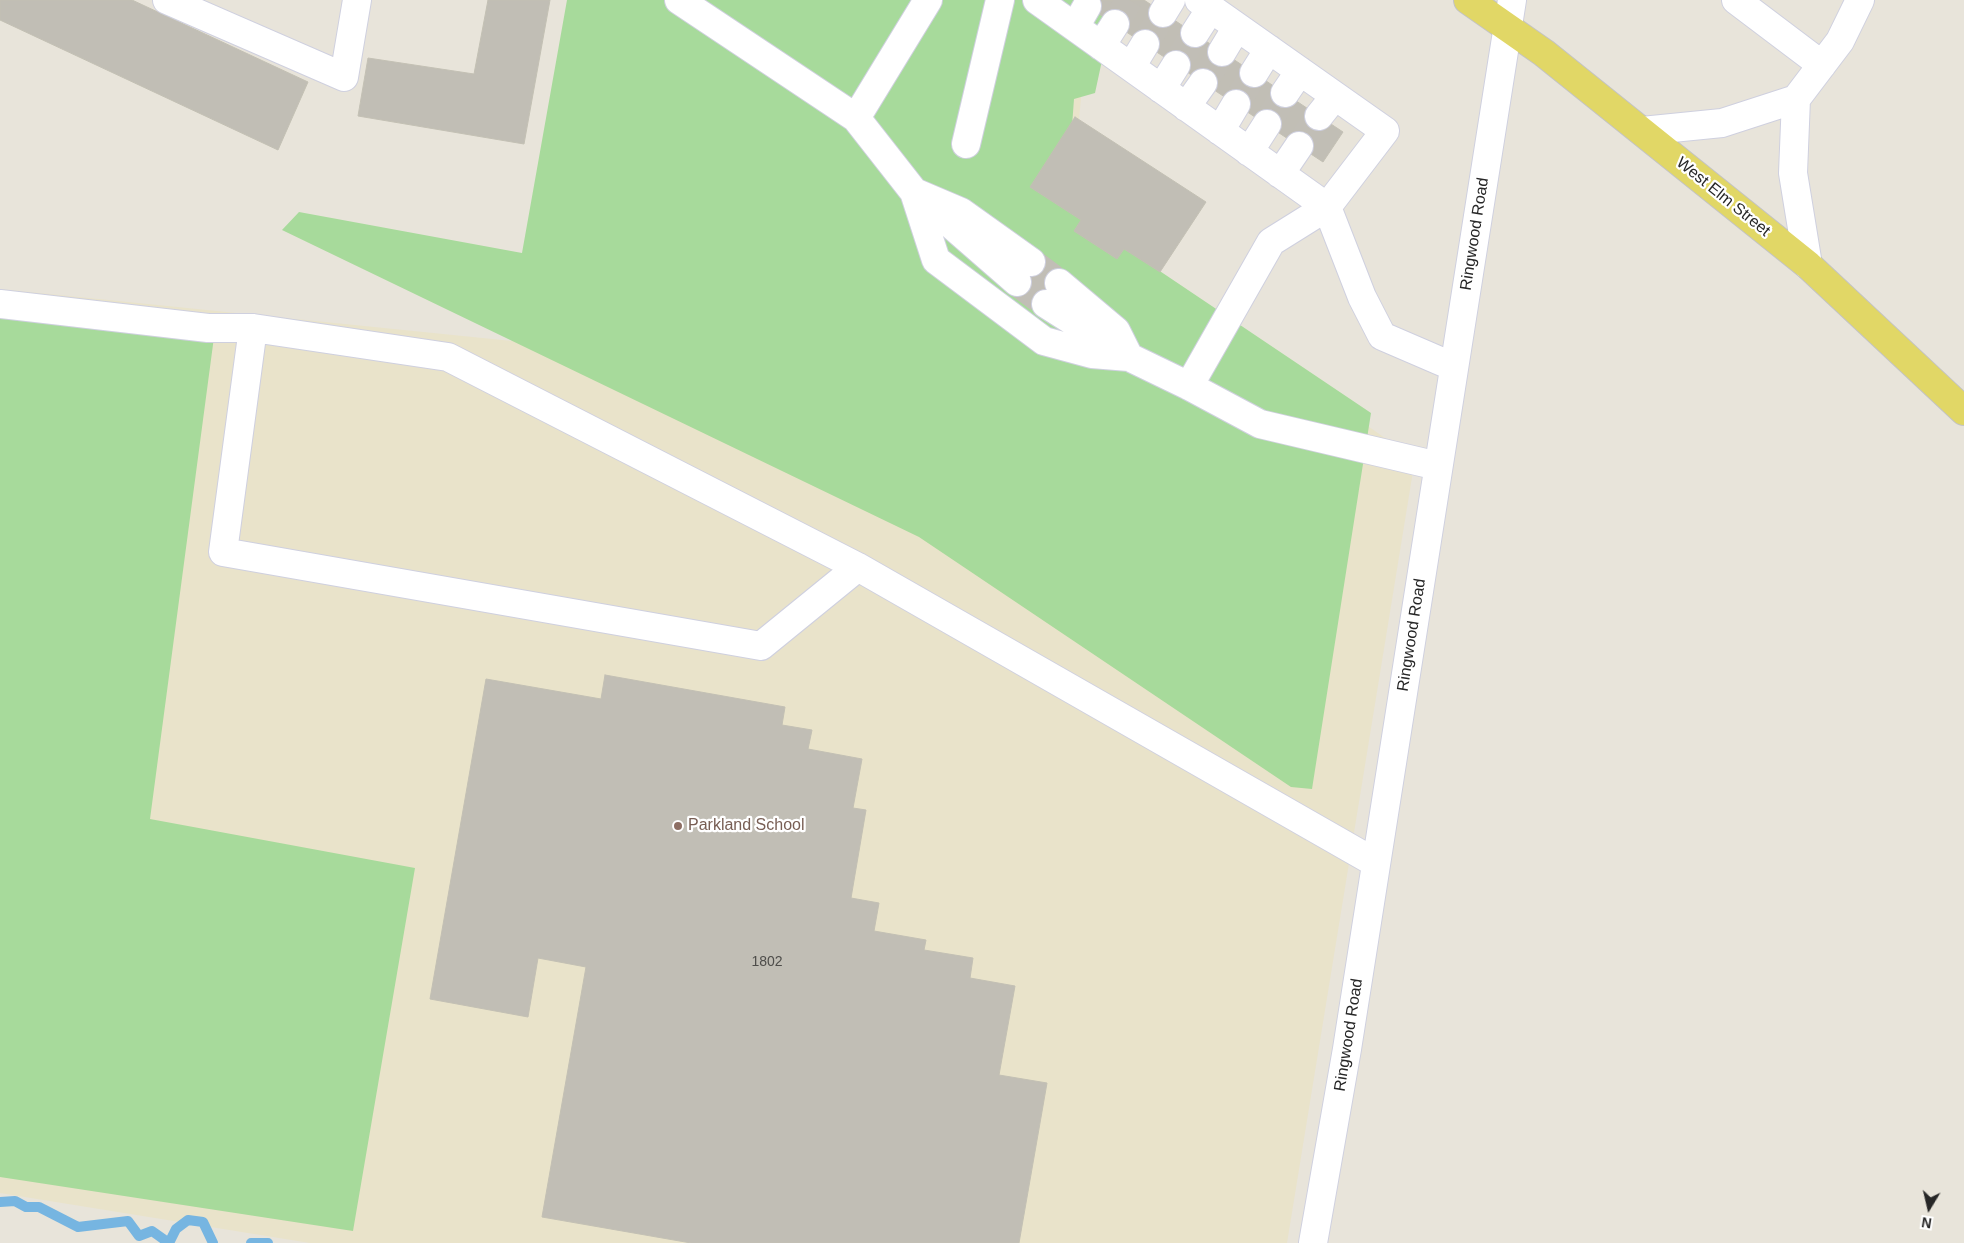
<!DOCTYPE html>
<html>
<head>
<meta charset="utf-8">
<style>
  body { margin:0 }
  #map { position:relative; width:1964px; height:1243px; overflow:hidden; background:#e8e4da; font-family:Helvetica,sans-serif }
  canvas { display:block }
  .north { position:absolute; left:1904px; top:1183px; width:50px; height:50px; -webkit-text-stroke:4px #fff; paint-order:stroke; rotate:189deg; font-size:14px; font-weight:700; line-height:20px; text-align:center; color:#272727 }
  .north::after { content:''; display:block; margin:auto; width:18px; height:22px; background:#272727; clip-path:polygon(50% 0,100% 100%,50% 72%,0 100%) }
</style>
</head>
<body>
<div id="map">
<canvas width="1964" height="1243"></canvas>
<div class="north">N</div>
</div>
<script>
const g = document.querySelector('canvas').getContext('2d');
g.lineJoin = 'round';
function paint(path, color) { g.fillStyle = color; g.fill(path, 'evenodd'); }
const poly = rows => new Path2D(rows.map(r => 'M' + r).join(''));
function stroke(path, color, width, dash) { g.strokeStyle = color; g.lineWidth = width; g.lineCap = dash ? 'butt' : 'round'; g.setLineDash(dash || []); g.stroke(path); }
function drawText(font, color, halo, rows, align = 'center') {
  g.font = font + ' Helvetica,sans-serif'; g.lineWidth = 4.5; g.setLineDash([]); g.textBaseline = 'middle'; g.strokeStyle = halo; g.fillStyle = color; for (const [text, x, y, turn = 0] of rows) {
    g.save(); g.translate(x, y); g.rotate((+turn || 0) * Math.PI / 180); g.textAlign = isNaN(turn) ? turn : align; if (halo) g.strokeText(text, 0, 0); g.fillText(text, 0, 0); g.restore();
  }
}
paint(poly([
  [576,0,1090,0,1070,218,1415,459,1287,1243,310,1243,0,1193,0,289,512,341]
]), '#e9e3ca');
paint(poly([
  [567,0,1108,0,1112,14,1095,93,1074,99,1066,208,1371,413,1312,789,1291,787,919,537,282,230,299,212,522,253],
  [0,314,214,337,150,819,415,868,353,1231,0,1177]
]), '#a7da9b');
stroke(poly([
  [0,1202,15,1201,26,1207,39,1207,78,1227,128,1221,139,1236,152,1231,169,1243,176,1229,188,1220,203,1222,213,1243],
  [251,1243,268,1243]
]), '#76b5e1', 10);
const building = poly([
  [0,0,132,0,308,82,278,150,0,20,0,0],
  [488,0,550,0,524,144,358,116,368,58,474,74,488,0],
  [1078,0,1144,0,1343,132,1323,162,1078,0],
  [1075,117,1206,202,1160,272,1124,249,1117,259,1074,231,1081,220,1030,187,1075,117],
  [605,675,785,707,782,725,812,730,808,749,862,759,853,808,866,810,851,898,879,903,874,931,926,940,924,950,973,958,970,978,1015,986,999,1075,1047,1083,1019,1243,691,1243,542,1217,586,967,538,958,528,1017,430,999,486,679,601,699,605,675]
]);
paint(building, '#c1beb5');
stroke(building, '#c3c0b4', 1);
stroke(poly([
  [1115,24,1129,0],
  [1145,44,1163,13],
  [1176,65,1195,33],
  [1203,83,1222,52],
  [1236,104,1254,73],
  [1267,124,1285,93],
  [1299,146,1319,116],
  [1031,262,1059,283],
  [1017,282,1046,304]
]), '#c1beb6', 28, [28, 14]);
const minor = poly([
  [167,0,344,77,357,0],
  [679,0,856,118,914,192,961,212,1031,262],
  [1037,0,1327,207,1362,297,1382,336,1454,367],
  [1736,0,1822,65],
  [1163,13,1171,0],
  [1075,27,1087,6],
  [1195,33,1211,8],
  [1101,46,1115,24],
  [1222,52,1237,27],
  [1131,67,1145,44],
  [1254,73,1269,49],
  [1161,89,1176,65],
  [1285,93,1300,71],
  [1796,99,1793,173,1808,265],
  [1186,107,1203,83],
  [1319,116,1335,96],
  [856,118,928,0],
  [1220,131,1236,104],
  [1642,131,1722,123,1796,99,1840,41,1860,0],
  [966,144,1000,0],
  [1249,152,1267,124],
  [1280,174,1299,146],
  [914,192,936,260,1044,341,1092,354,1129,357],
  [947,221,1017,282],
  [1059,283,1116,331,1129,357,1189,386,1260,424,1438,466],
  [0,304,208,328,253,328],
  [1046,304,1112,346],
  [1189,386,1271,242,1327,207,1385,131,1199,0],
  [858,567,761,646,223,552,253,328,448,357,858,567,1376,863],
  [1313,1243,1347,1049,1512,0]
]);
const major = poly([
  [1468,0,1544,53,1808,265,1964,411]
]);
stroke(minor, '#cfd0df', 30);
stroke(major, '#c3c3c3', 30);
stroke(minor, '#fff', 28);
stroke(major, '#e1d766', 28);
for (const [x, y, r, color] of [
  [678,826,5,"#8d6e63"]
]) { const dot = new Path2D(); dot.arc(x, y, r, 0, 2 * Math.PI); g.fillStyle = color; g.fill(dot); stroke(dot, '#fff', 2); }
drawText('14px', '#4e4d4a', null, [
  ["1802",767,962]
]);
drawText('16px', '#272727', '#fff', [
  ["West Elm Street",1723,197,39],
  ["Ringwood Road",1475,234,-81],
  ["Ringwood Road",1412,635,-81],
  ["Ringwood Road",1349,1035,-81]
]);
drawText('16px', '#785e54', '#fff', [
  ["Parkland School",688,826]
], 'left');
</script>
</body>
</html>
